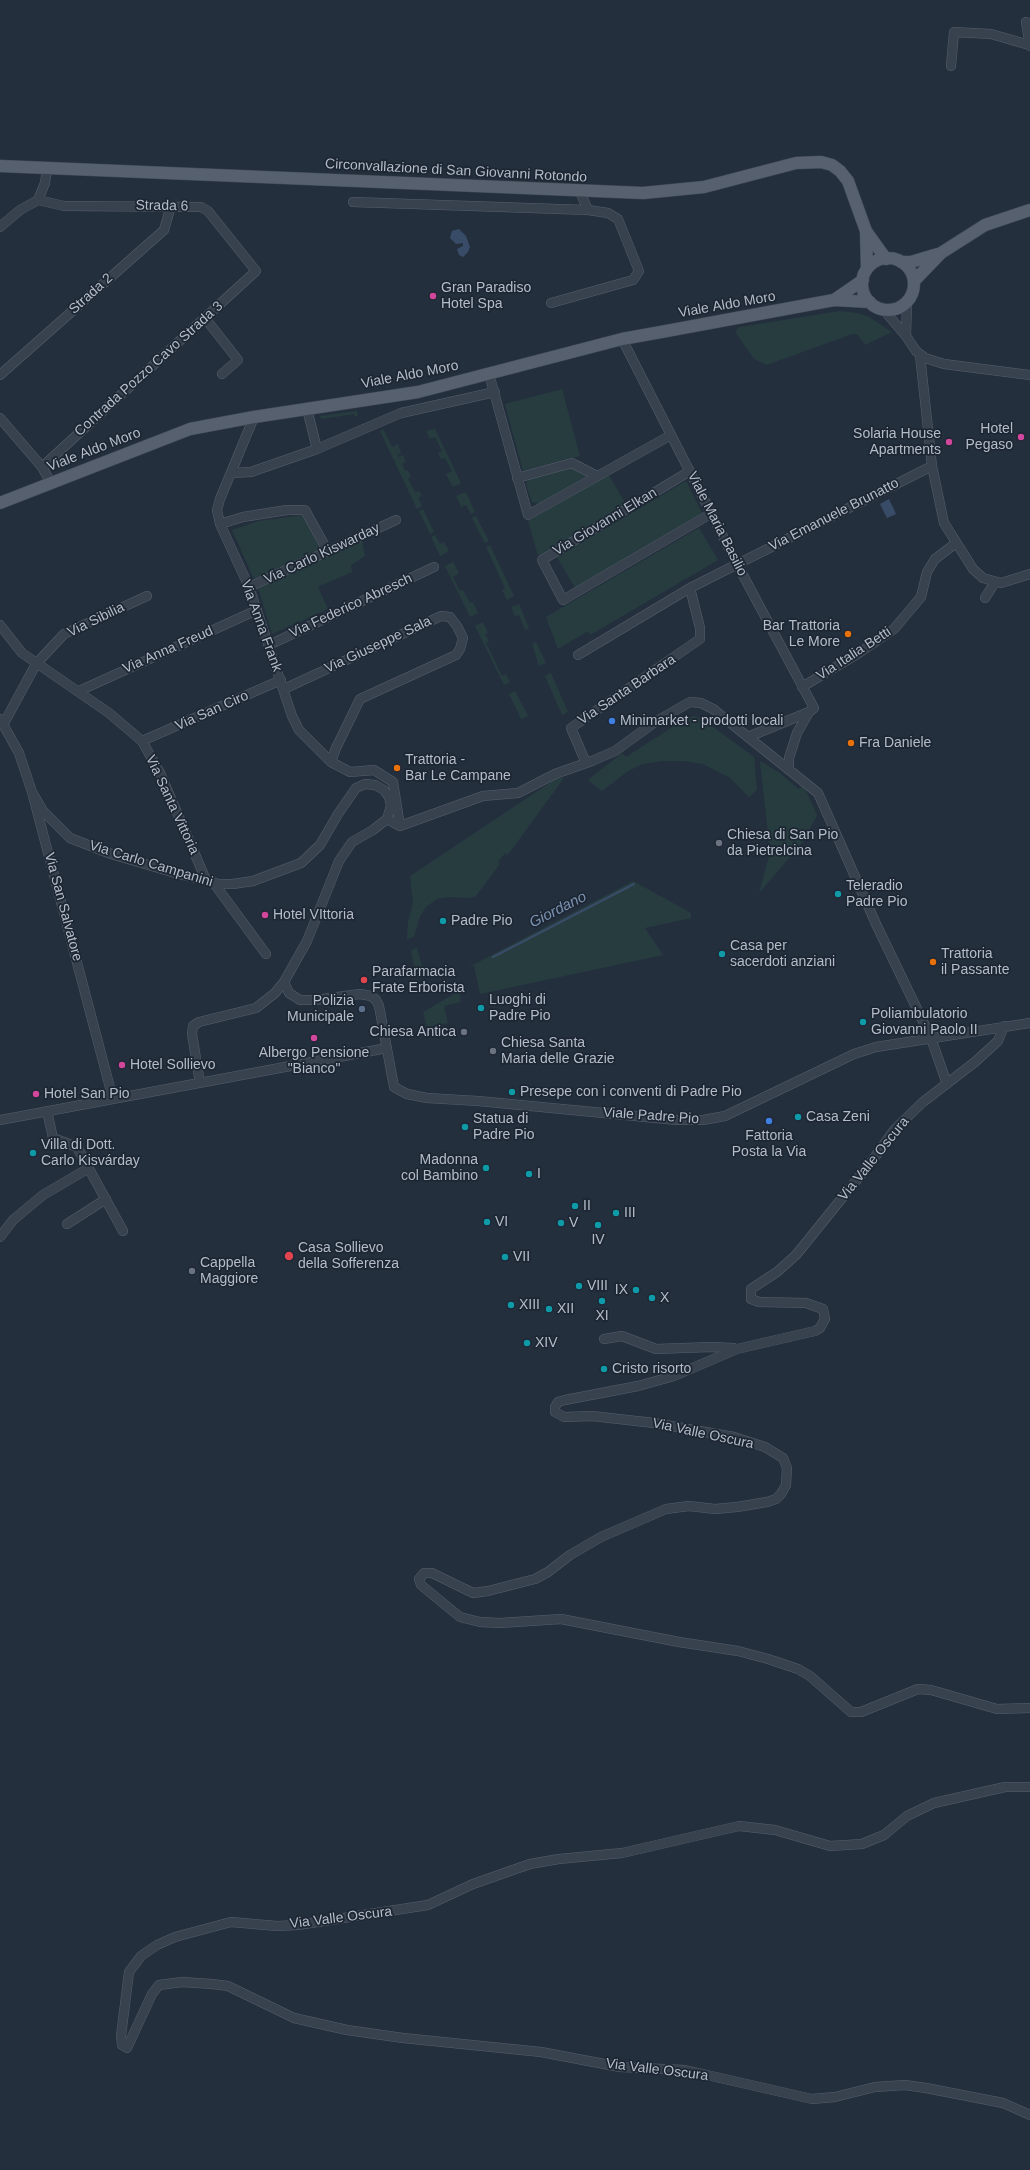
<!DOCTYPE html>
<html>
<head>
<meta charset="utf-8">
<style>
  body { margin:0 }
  canvas { display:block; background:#242f3e }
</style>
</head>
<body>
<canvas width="1030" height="2170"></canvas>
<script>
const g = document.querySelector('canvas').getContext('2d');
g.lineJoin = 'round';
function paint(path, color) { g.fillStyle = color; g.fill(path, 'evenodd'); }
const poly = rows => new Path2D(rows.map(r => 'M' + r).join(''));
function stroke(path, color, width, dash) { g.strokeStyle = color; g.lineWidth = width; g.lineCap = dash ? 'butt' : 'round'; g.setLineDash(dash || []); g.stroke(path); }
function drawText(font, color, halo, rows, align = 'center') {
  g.font = font + ' Arial,sans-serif'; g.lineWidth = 3.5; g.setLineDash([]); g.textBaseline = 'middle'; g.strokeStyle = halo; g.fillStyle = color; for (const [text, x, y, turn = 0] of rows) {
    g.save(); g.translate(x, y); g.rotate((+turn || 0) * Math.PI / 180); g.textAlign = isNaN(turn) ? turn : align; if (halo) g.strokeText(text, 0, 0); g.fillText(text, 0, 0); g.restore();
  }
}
paint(poly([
  [840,311,857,313,869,317,892,332,865,345,857,334,852,334,767,365,754,359,736,333,737,328,740,327],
  [562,389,580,456,523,471,505,404],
  [357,411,358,416,355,416,354,414,321,419,320,416],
  [383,429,392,447,398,444,401,453,397,455,398,457,403,455,406,462,402,464,405,471,408,470,411,477,408,479,415,492,419,491,422,496,418,498,422,506,417,509,380,431],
  [435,429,461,483,453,487,446,474,452,471,445,458,441,459,438,453,442,451,435,437,430,439,426,431],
  [569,466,587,476,540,504,532,502,526,485,527,481,530,478],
  [608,474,626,504,541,555,538,555,528,521],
  [686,481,702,513,575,588,557,557],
  [466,492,475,512,471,514,466,505,461,507,456,496],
  [423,509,434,532,430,534,419,511],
  [303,515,320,549,254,579,232,530,259,521],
  [476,516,489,541,485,543,472,518],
  [699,528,718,560,590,635,588,631,558,649,546,617],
  [435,535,440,544,444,542,449,551,440,556,431,537],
  [362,540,365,556,351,565,352,572,318,587,328,609,272,634,258,587],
  [490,545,514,596,507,600,502,590,505,588,486,547],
  [453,562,459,573,453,577,460,591,463,590,470,603,473,602,478,613,470,617,445,566],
  [519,604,529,628,525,630,519,615,515,616,511,607],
  [483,622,488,633,485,634,489,641,486,643,502,676,506,674,510,682,504,685,475,626],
  [536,642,546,663,539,666,532,644],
  [551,673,568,712,562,715,545,676],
  [515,691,528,716,521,719,509,694],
  [695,716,702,719,754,757,757,790,749,797,730,778,703,764,684,761,662,761,643,764,628,771,602,791,588,780,622,753,626,757,688,717],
  [760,761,780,773,798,789,804,786,817,815,803,842,759,893,770,852],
  [557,778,564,778,510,852,507,855,505,853,498,862,500,864,476,896,470,898,448,897,437,899,426,907,420,916,414,937,407,939,408,922,413,903,410,876],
  [633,881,691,913,691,918,645,928,663,955,480,994,474,966,469,967],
  [417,948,424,974,416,978,411,950],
  [459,991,461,1002,444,1006,448,1023,427,1027,423,1012]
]), '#263c3f');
paint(poly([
  [459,229,466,236,470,247,468,252,463,257,459,255,457,249,463,246,463,243,456,244,450,238,452,231],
  [889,499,896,514,887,518,880,504]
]), '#394c67');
stroke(poly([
  [493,957,634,884]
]), '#394c67', 2.5);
const minor = poly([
  [1026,22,1030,46],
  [951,66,954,32,991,34,1029,45],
  [38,200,64,206,201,207,208,211,256,271,42,467],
  [353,202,588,210],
  [0,227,20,210,38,200,45,183,47,169],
  [551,303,633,280,639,271,618,219,608,213,588,210,580,192],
  [883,309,906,336,916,351,925,358,944,364,1030,375],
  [205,318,238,360,222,374],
  [906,336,907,302],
  [622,339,737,564,814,708,809,712,748,737],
  [920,355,932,466,944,523,973,569,983,578,1001,583,1030,574],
  [489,374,528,515,671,435],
  [0,375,164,230,171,206],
  [307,409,317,449],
  [254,417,220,499,217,510,220,524,249,587,292,716,299,730,331,762,350,772,374,770,393,782,400,826],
  [0,418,42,467,51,483],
  [690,471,542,560,563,600,712,513],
  [232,473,251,472,317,449,401,413,495,392],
  [517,478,572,463,597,476],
  [220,524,243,517,287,510,305,510,327,550],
  [249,587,396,520],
  [985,598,995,582],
  [0,625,22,653,109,713,142,741,160,773,206,880],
  [269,645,434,567],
  [578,655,690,588,932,466],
  [802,687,859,653,894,629,921,597,927,572,935,559,956,543],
  [284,689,441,616,450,617,457,626,463,638,460,649,456,655,360,699,336,748,331,762],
  [79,691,257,610],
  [0,719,19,753,32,792,113,1099],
  [4,723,36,664,64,634,147,596],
  [142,741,281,680],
  [586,763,571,728,700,639,700,628,690,588],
  [789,769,789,758,797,733,809,712],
  [32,792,43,811,70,838,111,854,179,874,219,884,233,884,253,881,301,863,320,845,338,814,356,788,365,784,375,785,384,790,389,797,391,806,387,819,373,830,352,842,339,861,307,941,284,982,275,993,256,1008,199,1022,193,1026,192,1034,200,1083],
  [387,819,400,826,483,796,518,793,555,774,592,761,615,751,655,722,690,702,701,703,713,709,818,793,876,924,931,1038,947,1084],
  [213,882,266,954],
  [284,982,289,993,300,1000,315,1000,360,994,371,996,376,1000,379,1006,394,1087,407,1094,427,1098,478,1101,677,1120,703,1120,725,1116,854,1054,876,1047,1030,1023],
  [1004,1026,998,1041,975,1062,923,1102,895,1129,872,1161,796,1255,777,1272,751,1289,751,1299,759,1302,806,1303,823,1309,825,1319,820,1328,815,1331,737,1349,674,1376,638,1386,565,1400,558,1402,555,1407,555,1412,564,1417,592,1416,654,1423,734,1437,765,1447,783,1458,787,1468,786,1485,781,1494,776,1499,767,1502,737,1507,715,1509,689,1506,666,1509,601,1537,570,1555,548,1572,535,1579,488,1591,473,1593,432,1573,424,1573,419,1579,421,1585,460,1617,480,1622,500,1623,561,1619,679,1642,738,1651,768,1659,798,1669,810,1676,851,1712,861,1712,918,1689,931,1690,997,1709,1030,1708],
  [47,1111,53,1138,77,1147,123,1231],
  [0,1120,387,1048],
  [67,1224,106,1199],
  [0,1237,13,1220,43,1195,89,1168],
  [604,1339,622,1336,656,1349,711,1347,734,1348],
  [1030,1787,1005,1787,934,1803,907,1816,884,1835,862,1844,830,1846,775,1830,739,1826,622,1853,559,1859,530,1864,473,1884,428,1905,298,1925,277,1926,231,1922,175,1937,157,1945,141,1956,129,1972,121,2036,122,2045,127,2048,152,1994,159,1985,182,1982,212,1984,228,1986,294,2018,347,2030,403,2038,541,2052,620,2067,685,2070,812,2099,835,2097,875,2087,905,2085,926,2088,1003,2103,1030,2115]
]);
const major = poly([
  [0,166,643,193,704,187,796,163,821,162,832,165,840,171,848,181,866,231,867,269],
  [866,231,886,259],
  '862 284a26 26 0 1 1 52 0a26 26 0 1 1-52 0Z',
  [901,262,911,262,938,254],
  [914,281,941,253,985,225,1030,210],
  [834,300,863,280],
  [0,503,190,429,254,417,418,392,622,339,661,332,834,300,870,302]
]);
stroke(minor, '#565f6c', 10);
stroke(major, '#414a57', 13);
stroke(minor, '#38414e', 9);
stroke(major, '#56606e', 12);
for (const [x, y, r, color] of [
  [433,296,4,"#d1479c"],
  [1021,437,4,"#d1479c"],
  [949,442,4,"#d1479c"],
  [848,634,4,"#e8710a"],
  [612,721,4,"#3f7fe0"],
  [851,743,4,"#e8710a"],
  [397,768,4,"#e8710a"],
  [719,843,4,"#6b7280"],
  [838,894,4,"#0f9aa8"],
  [265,915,4,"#d1479c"],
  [443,921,4,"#0f9aa8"],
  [722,954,4,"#0f9aa8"],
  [933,962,4,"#e8710a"],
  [364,980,4,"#e0444e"],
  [481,1008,4,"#0f9aa8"],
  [362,1009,4,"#5c6f8a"],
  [863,1022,4,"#0f9aa8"],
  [464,1032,4,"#6b7280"],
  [314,1038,4,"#d1479c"],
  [493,1051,4,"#6b7280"],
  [122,1065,4,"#d1479c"],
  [512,1092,4,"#0f9aa8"],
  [36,1094,4,"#d1479c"],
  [798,1117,4,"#0f9aa8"],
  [769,1121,4,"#3f7fe0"],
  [465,1127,4,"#0f9aa8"],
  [33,1153,4,"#0f9aa8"],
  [486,1168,4,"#0f9aa8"],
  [529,1174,4,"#0f9aa8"],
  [575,1206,4,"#0f9aa8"],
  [616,1213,4,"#0f9aa8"],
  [487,1222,4,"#0f9aa8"],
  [561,1223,4,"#0f9aa8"],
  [598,1225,4,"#0f9aa8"],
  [289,1256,5,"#e0444e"],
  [505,1257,4,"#0f9aa8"],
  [192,1271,4,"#6b7280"],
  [579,1286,4,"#0f9aa8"],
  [636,1290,4,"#0f9aa8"],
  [652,1298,4,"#0f9aa8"],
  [602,1301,4,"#0f9aa8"],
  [511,1305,4,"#0f9aa8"],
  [549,1309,4,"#0f9aa8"],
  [527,1343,4,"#0f9aa8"],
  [604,1369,4,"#0f9aa8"]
]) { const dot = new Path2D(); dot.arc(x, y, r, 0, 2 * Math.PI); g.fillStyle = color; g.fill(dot); stroke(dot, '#1d2633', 1.5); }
drawText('14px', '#b4bcc9', '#1d2633', [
  ["Circonvallazione di San Giovanni Rotondo",456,171,3],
  ["Strada 6",162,206,1],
  ["Strada 2",91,294,-42],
  ["Viale Aldo Moro",727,305,-10],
  ["Contrada Pozzo Cavo Strada 3",149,369,-42],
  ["Viale Aldo Moro",410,375,-11],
  ["Viale Aldo Moro",94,450,-21],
  ["Via Emanuele Brunatto",834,515,-27],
  ["Via Giovanni Elkan",605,522,-31],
  ["Viale Maria Basilio",717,524,63],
  ["Via Carlo Kiswarday",322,554,-25],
  ["Via Federico Abresch",351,606,-25],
  ["Via Sibilia",96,620,-26],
  ["Via Anna Frank",261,626,70],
  ["Via Giuseppe Sala",378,645,-25],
  ["Via Anna Freud",168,650,-24],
  ["Via Italia Betti",854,654,-33],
  ["Via Santa Barbara",627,690,-34],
  ["Via San Ciro",212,711,-24],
  ["Via Santa Vittoria",172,805,65],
  ["Via Carlo Campanini",151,864,17],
  ["Via San Salvatore",63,907,75],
  ["Viale Padre Pio",651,1116,4],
  ["Via Valle Oscura",874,1159,-51],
  ["Via Valle Oscura",703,1434,12],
  ["Via Valle Oscura",341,1918,-7],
  ["Via Valle Oscura",657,2070,7]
]);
drawText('14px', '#b4bcc9', '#1d2633', [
  ["Gran Paradiso",441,288],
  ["Hotel Spa",441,304],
  ["Hotel",1013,429,"right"],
  ["Pegaso",1013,445,"right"],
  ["Solaria House",941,434,"right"],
  ["Apartments",941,450,"right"],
  ["Bar Trattoria",840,626,"right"],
  ["Le More",840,642,"right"],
  ["Minimarket - prodotti locali",620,721],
  ["Fra Daniele",859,743],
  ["Trattoria -",405,760],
  ["Bar Le Campane",405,776],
  ["Chiesa di San Pio",727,835],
  ["da Pietrelcina",727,851],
  ["Teleradio",846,886],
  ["Padre Pio",846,902],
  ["Hotel VIttoria",273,915],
  ["Padre Pio",451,921],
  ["Casa per",730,946],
  ["sacerdoti anziani",730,962],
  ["Trattoria",941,954],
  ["il Passante",941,970],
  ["Parafarmacia",372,972],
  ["Frate Erborista",372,988],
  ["Luoghi di",489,1000],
  ["Padre Pio",489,1016],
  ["Polizia",354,1001,"right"],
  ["Municipale",354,1017,"right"],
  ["Poliambulatorio",871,1014],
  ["Giovanni Paolo II",871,1030],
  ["Chiesa Antica",456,1032,"right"],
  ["Chiesa Santa",501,1043],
  ["Maria delle Grazie",501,1059],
  ["Albergo Pensione",314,1053,"center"],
  ["\"Bianco\"",314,1069,"center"],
  ["Hotel Sollievo",130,1065],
  ["Presepe con i conventi di Padre Pio",520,1092],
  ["Hotel San Pio",44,1094],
  ["Casa Zeni",806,1117],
  ["Statua di",473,1119],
  ["Padre Pio",473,1135],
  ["Fattoria",769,1136,"center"],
  ["Posta la Via",769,1152,"center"],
  ["Villa di Dott.",41,1145],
  ["Carlo Kisvárday",41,1161],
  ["Madonna",478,1160,"right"],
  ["col Bambino",478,1176,"right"],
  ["I",537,1174],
  ["II",583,1206],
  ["III",624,1213],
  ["VI",495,1222],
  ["V",569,1223],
  ["IV",598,1240,"center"],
  ["Casa Sollievo",298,1248],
  ["della Sofferenza",298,1264],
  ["VII",513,1257],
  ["Cappella",200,1263],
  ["Maggiore",200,1279],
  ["VIII",587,1286],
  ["IX",628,1290,"right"],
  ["X",660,1298],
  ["XIII",519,1305],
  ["XII",557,1309],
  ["XI",602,1316,"center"],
  ["XIV",535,1343],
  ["Cristo risorto",612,1369]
], 'left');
drawText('italic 15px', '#7c92b1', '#1d2633', [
  ["Giordano",558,910,-27]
]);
</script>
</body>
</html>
